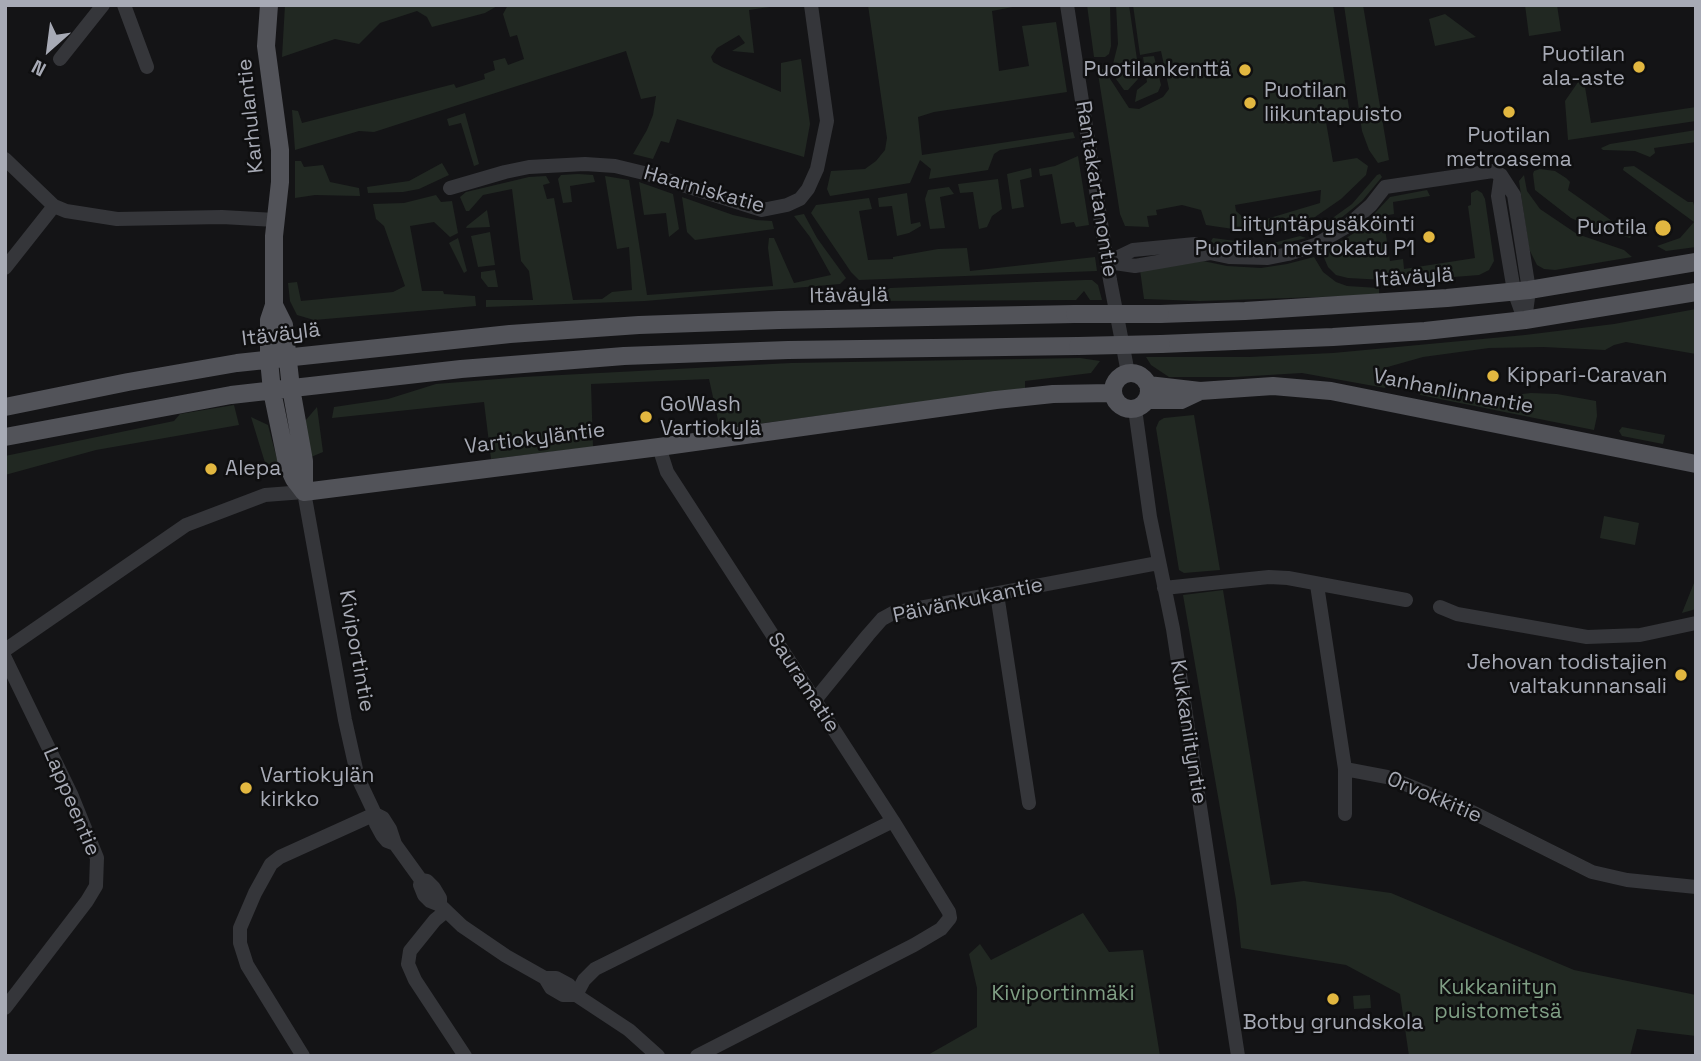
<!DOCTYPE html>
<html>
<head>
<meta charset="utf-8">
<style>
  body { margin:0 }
  #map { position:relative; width:1701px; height:1061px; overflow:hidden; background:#141416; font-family:"Space Grotesk",sans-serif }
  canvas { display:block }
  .frame { position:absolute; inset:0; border:7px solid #a7aab5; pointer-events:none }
  .north { position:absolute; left:14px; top:14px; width:70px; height:70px; -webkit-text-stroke:5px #0f0f10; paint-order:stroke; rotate:208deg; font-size:19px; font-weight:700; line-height:28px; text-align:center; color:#a7aab5 }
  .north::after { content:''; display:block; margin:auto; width:24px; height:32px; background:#a7aab5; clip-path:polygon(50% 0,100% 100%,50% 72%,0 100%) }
</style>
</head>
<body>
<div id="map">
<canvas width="1701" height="1061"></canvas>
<div class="frame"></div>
<div class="north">N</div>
</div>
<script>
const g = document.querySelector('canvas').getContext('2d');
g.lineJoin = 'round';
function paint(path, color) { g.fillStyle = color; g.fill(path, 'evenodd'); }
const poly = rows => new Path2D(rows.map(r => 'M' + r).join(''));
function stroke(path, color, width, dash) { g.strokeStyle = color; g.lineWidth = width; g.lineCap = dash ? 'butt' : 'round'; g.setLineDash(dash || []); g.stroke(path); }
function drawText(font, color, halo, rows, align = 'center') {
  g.font = font + ' "Space Grotesk",sans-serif'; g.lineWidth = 5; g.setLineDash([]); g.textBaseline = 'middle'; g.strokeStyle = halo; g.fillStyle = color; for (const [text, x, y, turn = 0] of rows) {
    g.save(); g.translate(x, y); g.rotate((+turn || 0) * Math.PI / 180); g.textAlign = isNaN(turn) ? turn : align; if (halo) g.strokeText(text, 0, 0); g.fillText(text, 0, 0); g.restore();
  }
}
paint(poly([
  [285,5,499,5,485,13,432,27,427,17,417,11,380,23,359,44,335,39,282,57],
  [508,5,783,5,749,10,754,53,732,51,745,43,739,35,717,48,711,57,713,62,722,67,781,92,781,63,801,59,810,124,804,157,677,119,669,143,661,141,653,159,633,154,647,130,653,115,656,96,641,99,626,51,374,132,359,131,295,150,292,110,298,111,302,123,454,84,456,88,485,79,484,74,495,70,493,61,505,58,508,65,524,59,517,35,510,37,503,14],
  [868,5,1023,5,992,11,999,71,1029,66,1022,26,1056,22,1067,92,934,112,918,117,922,155,1073,132,1075,138,1000,150,994,154,988,170,929,179,931,169,920,160,910,183,830,196,827,189,831,171,865,169,876,161,885,150,887,138],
  [1087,5,1110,5,1111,46,1109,54,1105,57,1094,57],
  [1116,5,1129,5,1139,73,1138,79,1128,90,1124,90,1111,72,1118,44],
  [1133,5,1333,5,1350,114,1331,117,1326,122,1333,162,1357,158,1368,166,1366,175,1341,199,1315,217,1283,228,1240,230,1206,225,1201,210,1182,205,1156,210,1157,215,1147,216,1149,227,1125,226,1120,214,1097,67,1100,67,1105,71,1129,108,1139,109,1163,97,1169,89,1161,51,1140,55],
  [1321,190,1320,203,1263,220,1245,219,1236,211,1235,205],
  [1344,5,1363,5,1389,160,1378,163,1369,150,1362,131],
  [1525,5,1557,5,1561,31,1529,36],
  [1445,14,1476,37,1435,46,1429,19],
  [1154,56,1161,85,1158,92,1135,102,1137,90,1147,82,1143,57],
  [1583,75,1591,123,1696,107,1696,121,1568,140,1565,101],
  [465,113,479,164,474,166,461,123,449,126,447,119],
  [1696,130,1696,142,1654,148,1655,153,1650,157,1635,151,1603,150,1601,148,1610,144],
  [1078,156,1089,225,1076,227,1074,222,1061,224,1052,174,1040,176,1039,169,1055,166],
  [295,161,301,161,304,167,323,165,330,182,359,188,360,196,315,195,295,198],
  [442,163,449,175,419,189,403,192,368,193,367,187,409,181],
  [1634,166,1688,202,1693,202,1696,212,1696,247,1666,251,1657,246,1680,238,1694,222,1623,170,1624,167],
  [1031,168,1032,177,1020,180,1024,207,1012,209,1007,174],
  [1540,169,1555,171,1566,178,1570,182,1568,190,1632,235,1630,238,1591,227,1571,218,1535,190,1533,174,1534,171],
  [578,174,593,175,595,182,570,186,572,202,563,203,558,179,561,175],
  [1380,174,1382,177,1362,201,1335,223,1317,234,1316,230,1352,204,1377,175],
  [1524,175,1527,191,1540,209,1577,234,1624,250,1632,257,1555,270,1544,269,1537,265,1529,249,1519,181],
  [546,176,550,183,543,185,547,199,554,198,573,300,602,299,612,292,632,290,629,247,617,249,605,176,629,180,647,295,773,286,768,248,769,238,774,238,794,283,831,275,810,237,794,216,804,214,817,238,846,278,840,284,645,301,486,307,486,300,533,300,529,271,521,261,512,189,483,195,469,211,466,211,460,197,466,192,529,177],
  [998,179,1002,209,992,216,987,227,979,229,973,192,960,193,958,184],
  [639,182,673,194,679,229,669,237,666,213,644,215],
  [949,187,954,194,940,197,945,228,930,229,925,199,928,190],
  [1427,190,1430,196,1393,202,1394,214,1383,216,1390,261,1403,259,1404,269,1475,258,1468,206,1471,205,1471,193,1477,190,1482,193,1485,199,1494,261,1489,270,1479,275,1403,281,1348,278,1336,275,1328,267,1322,253,1359,230,1390,197],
  [907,193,911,224,920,222,921,226,909,233,897,236,892,206,879,207,878,198],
  [436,195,441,202,452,201,458,233,450,237,434,222,410,226,422,291,443,291,444,294,475,296,476,306,314,320,297,315,290,301,288,283,297,282,301,301,393,292,405,286,384,226,376,219,373,204,404,203],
  [682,197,733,215,756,220,772,221,774,229,695,240,687,232],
  [869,198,872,209,859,211,868,260,893,259,893,257,938,249,967,248,970,271,1095,257,1097,271,859,280,851,272,811,213,816,205],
  [487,210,490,227,466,228,467,226],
  [490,232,495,265,478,267,471,236],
  [1300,236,1306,238,1266,248,1239,248,1212,243,1211,241,1213,238,1250,243,1277,242],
  [458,238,467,271,464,273,449,243],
  [1314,257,1323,272,1336,282,1347,286,1379,288,1379,295,1200,301,1144,299,1140,270,1203,261,1227,266,1261,268,1287,264],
  [495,270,498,287,488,287,481,278,481,272],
  [1085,280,1092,280,1098,285,1102,300,1090,300,1084,291,1076,300,875,301,890,288],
  [1696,309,1696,354,1626,342,1614,345,1605,350,1543,347,1489,348,1423,357,1384,368,1387,384,1385,388,1302,373,1235,377,1169,377,1151,365,1146,357,1249,357,1333,353,1525,335,1614,324],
  [1080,358,1100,361,1091,373,1025,381,1025,388,720,429,709,379,591,384,593,447,491,459,484,402,332,418,334,407,388,399,436,384,523,377,791,363],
  [1419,388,1479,399,1531,393,1557,394,1596,401,1597,416,1594,430,1420,395],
  [234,405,239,425,96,450,5,475,5,456,174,421,180,414],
  [317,407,323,452,311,457,305,421],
  [1194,415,1220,570,1184,573,1179,570,1156,428,1159,421,1164,418],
  [251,417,268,425,278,463,266,466],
  [1622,427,1665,435,1663,444,1622,436,1619,431],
  [1604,516,1639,523,1635,545,1600,538],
  [1696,578,1696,609,1682,613],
  [1223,590,1271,885,1304,881,1391,893,1574,970,1696,995,1696,1036,1637,1029,1630,1056,1409,1056,1400,994,1346,965,1241,948,1236,900,1183,595],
  [1083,913,1109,952,1143,950,1160,1056,926,1056,977,1027,977,988,969,954,980,944,991,960],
  [1370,995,1371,1008,1354,1009,1353,996]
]), '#212822');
stroke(poly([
  [124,5,147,67],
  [1067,5,1110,280,1128,373],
  [60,59,103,5],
  [5,159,54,206,66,211,117,219,222,217,275,220],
  [1501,175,1498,196,1514,291,1524,319],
  [450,188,505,172,529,167,585,164,615,166,648,174,762,210,787,205,800,199,808,189,817,169,827,121,811,5],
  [1108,262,1133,250,1195,244,1210,253,1229,257,1268,258,1288,254,1315,245,1346,227,1371,205,1385,187,1493,171,1501,175,1514,195,1529,290,1525,320],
  [1108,262,1135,266,1210,253],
  [5,268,54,206],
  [1135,409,1150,517,1173,629,1238,1056],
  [659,447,667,472,893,821,949,912,950,918,941,929,914,945,697,1056],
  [1317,585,1345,769,1387,777,1410,786,1466,809,1592,872,1627,880,1696,887],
  [1164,588,1269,577,1288,578,1406,600],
  [997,594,1029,803],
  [1440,607,1457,614,1587,637,1640,635,1696,623],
  [5,650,186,525,265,495,304,492,345,720,358,778,375,814,376,824,382,835,387,841,395,844,421,880,427,881,434,888,440,898,440,905],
  [5,658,71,794,97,858,96,886,87,901,5,1008],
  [815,700,868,635,882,619,893,613,1158,563],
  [1345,769,1345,814],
  [375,814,383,818,390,829,395,844],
  [421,880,420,885,424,895,430,901,440,905,462,926,506,956,545,978,551,988,563,995,576,995],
  [446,911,435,920,410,951,408,964,415,980,465,1056],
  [545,978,556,978,569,985,576,995,629,1030,658,1056],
  [576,995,584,980,595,969,893,821],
  [303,1056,247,965,240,943,240,928,255,893,271,864,280,857,375,814]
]), '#35363a', 14);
stroke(poly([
  [269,5,266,46,280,150,280,182,274,236,274,305,269,320,269,360,272,391,287,464,294,479,304,492],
  [274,305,284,325,291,388,304,461,304,492],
  [1160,314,1245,311,1447,298,1529,290,1696,262],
  [1161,344,1333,337,1425,331,1525,320,1696,292],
  '1113 391a18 18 0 1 1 36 0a18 18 0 1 1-36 0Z',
  [1148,385,1200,391,1273,386,1331,391,1696,464],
  [1146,400,1181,400,1200,391],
  [5,407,128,382,237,363,510,334,639,325,779,320,1075,314],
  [5,437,231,395,461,369,624,356,788,350,1078,346],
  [304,492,659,447,996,400,1053,394,1112,393]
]), '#525359', 18);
stroke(poly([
  [1075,314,1160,314],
  [1078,346,1161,344]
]), '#525359', 18);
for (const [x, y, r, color] of [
  [1639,67,7,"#e2b740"],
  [1245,70,7,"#e2b740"],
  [1250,103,7,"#e2b740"],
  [1509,112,7,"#e2b740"],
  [1663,228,9,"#e2b740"],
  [1429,237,7,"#e2b740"],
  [1493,376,7,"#e2b740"],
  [646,417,7,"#e2b740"],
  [211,469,7,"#e2b740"],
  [1681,675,7,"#e2b740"],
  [246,788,7,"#e2b740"],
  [1333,999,7,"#e2b740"]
]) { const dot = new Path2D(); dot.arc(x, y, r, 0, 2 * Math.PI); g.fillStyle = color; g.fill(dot); stroke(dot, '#0f0f10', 2.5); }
drawText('21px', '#a7aab5', '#0f0f10', [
  ["Puotilan",1625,55],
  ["ala-aste",1625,79],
  ["Puotilankenttä",1231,70],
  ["Puotilan",1264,91,"left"],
  ["liikuntapuisto",1264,115,"left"],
  ["Puotilan",1509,136,"center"],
  ["metroasema",1509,160,"center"],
  ["Liityntäpysäköinti",1415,225],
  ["Puotilan metrokatu P1",1415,249],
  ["Puotila",1647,228],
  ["Kippari-Caravan",1507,376,"left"],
  ["GoWash",660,405,"left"],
  ["Vartiokylä",660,429,"left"],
  ["Alepa",225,469,"left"],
  ["Jehovan todistajien",1667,663],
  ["valtakunnansali",1667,687],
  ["Vartiokylän",260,776,"left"],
  ["kirkko",260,800,"left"],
  ["Botby grundskola",1333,1023,"center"]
], 'right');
drawText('21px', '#a7aab5', '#0f0f10', [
  ["Karhulantie",251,116,-96],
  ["Rantakartanontie",1096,189,81],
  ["Haarniskatie",704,190,16],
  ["Itäväylä",1414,278,-4],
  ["Itäväylä",849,296,-1],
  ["Itäväylä",281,335,-7],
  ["Vanhanlinnantie",1453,392,11],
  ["Vartiokyläntie",535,439,-7],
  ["Päivänkukantie",968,601,-12],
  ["Kiviportintie",356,651,80],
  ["Sauramatie",803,683,57],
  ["Kukkaniityntie",1188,732,81],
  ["Orvokkitie",1434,798,23],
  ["Lappeentie",71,802,67]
]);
drawText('21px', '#7f9e84', '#0f0f10', [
  ["Kukkaniityn",1498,988],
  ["puistometsä",1498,1012],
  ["Kiviportinmäki",1063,994]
]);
</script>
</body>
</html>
